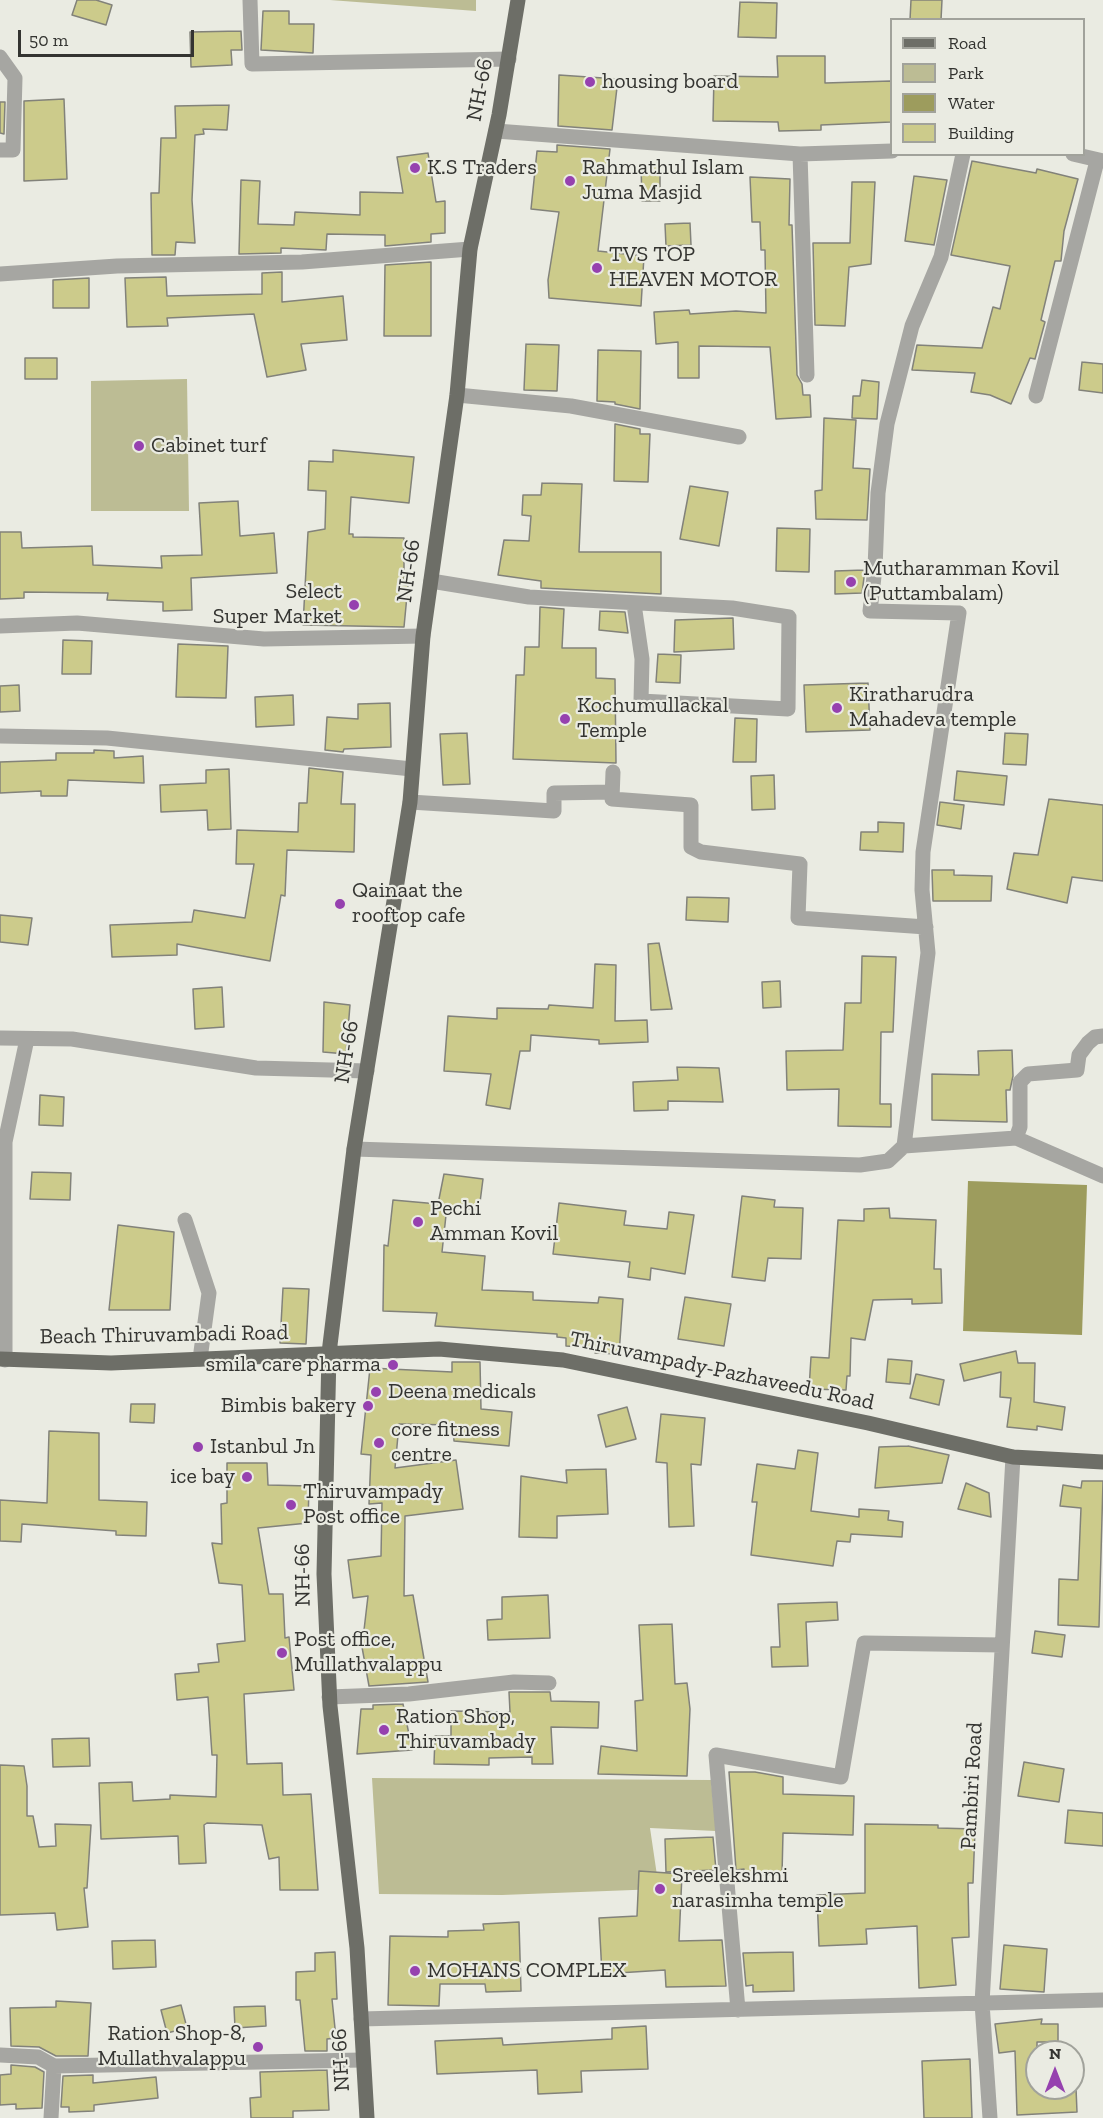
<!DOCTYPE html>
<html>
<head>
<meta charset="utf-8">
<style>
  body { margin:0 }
  #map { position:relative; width:1103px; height:2118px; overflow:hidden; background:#eaebe2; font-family:"Zilla Slab",serif }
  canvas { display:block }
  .legend { position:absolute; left:890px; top:18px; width:195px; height:138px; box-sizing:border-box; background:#eaebe2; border:2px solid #a1a29b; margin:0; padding:8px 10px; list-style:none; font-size:18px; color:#343431 }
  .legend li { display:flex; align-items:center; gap:12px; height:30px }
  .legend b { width:30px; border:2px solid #a1a29b }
  .north { position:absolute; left:1025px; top:2040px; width:60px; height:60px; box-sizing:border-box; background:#eaebe2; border:2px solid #a1a29b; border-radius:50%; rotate:0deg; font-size:16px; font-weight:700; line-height:24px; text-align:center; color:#343431 }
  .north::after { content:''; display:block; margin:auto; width:21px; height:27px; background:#9641af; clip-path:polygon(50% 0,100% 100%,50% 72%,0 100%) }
  .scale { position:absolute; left:18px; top:30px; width:176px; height:27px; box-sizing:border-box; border:3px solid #343431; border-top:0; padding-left:8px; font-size:18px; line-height:21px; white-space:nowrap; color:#343431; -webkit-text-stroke:4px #eaebe2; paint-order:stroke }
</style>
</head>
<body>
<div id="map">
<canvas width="1103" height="2118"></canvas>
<ul class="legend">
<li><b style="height:8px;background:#6d6e67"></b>Road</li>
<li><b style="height:16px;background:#bcbc94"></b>Park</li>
<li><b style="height:16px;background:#9d9c5d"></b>Water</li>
<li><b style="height:16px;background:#cccb8b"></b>Building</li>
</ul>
<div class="north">N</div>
<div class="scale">50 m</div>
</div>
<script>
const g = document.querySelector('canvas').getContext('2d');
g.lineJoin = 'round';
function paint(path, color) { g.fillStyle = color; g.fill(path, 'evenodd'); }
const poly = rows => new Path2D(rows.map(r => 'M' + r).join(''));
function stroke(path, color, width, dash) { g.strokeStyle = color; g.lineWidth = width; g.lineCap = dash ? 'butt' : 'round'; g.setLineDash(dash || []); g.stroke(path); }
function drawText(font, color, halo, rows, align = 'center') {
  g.font = font + ' "Zilla Slab",serif'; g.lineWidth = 4.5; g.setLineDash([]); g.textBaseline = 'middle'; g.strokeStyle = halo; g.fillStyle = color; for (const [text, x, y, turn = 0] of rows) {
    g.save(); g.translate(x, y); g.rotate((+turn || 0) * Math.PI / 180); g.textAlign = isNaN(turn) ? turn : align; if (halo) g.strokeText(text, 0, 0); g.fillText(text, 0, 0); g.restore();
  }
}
paint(poly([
  [330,0,476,0,476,11],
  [187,379,189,511,91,511,91,381],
  [372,1778,711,1780,716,1831,650,1828,659,1889,502,1895,379,1894]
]), '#bcbc94');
paint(poly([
  [968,1181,1087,1185,1082,1335,963,1331]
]), '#9d9c5d');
const building = poly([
  [77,0,96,0,112,5,106,25,72,15,77,0],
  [911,0,942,0,941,20,910,20,911,0],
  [740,2,777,3,776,38,738,37,740,2],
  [263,11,289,11,289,24,314,24,313,53,261,50,263,11],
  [241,31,242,50,231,50,232,65,191,67,190,32,241,31],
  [777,56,825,56,825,83,891,81,891,122,821,125,821,130,779,131,778,122,713,121,714,76,778,77,777,56],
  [559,75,618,79,612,130,558,126,559,75],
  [64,99,67,179,24,181,24,101,64,99],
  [0,102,5,102,4,134,0,133,0,102],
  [229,105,227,130,203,129,204,134,195,135,192,200,195,243,176,242,175,255,152,255,151,193,159,193,161,138,176,138,175,106,229,105],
  [557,145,610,149,598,251,644,256,641,306,549,298,548,280,559,212,531,209,537,151,557,152,557,145],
  [428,153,436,202,445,201,445,233,431,234,431,242,385,246,385,235,327,234,326,250,281,248,281,253,239,254,241,180,260,181,258,224,294,225,295,212,360,215,360,192,403,193,397,157,428,153],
  [972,161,1036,173,1037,169,1078,179,1064,231,1061,261,1055,261,1041,320,1045,322,1035,359,1030,358,1011,404,990,395,971,392,975,373,912,370,917,345,982,348,993,307,1000,309,1010,266,951,255,972,161],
  [641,166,660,166,660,201,642,201,641,166],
  [914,176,947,180,934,245,905,241,914,176],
  [750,177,790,179,789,225,792,225,797,375,802,384,803,395,810,395,811,417,776,419,770,347,699,346,699,378,678,378,678,342,656,344,654,312,689,310,690,314,736,311,766,313,765,250,761,250,760,222,752,222,750,177],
  [852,182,875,182,871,264,849,267,845,326,815,325,813,243,850,243,852,182],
  [690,223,691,245,666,246,665,224,690,223],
  [431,262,431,336,384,336,385,265,431,262],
  [282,272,282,302,343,296,347,340,301,344,306,370,267,377,254,314,167,318,168,326,127,327,125,278,166,277,167,296,262,294,262,273,282,272],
  [89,278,89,308,53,308,53,280,89,278],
  [526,344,559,345,557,391,524,390,526,344],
  [598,350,641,351,640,409,615,404,615,402,597,401,598,350],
  [25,358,57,358,57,379,25,379,25,358],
  [1082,362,1103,364,1103,393,1079,390,1082,362],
  [862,380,879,382,877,419,852,418,853,396,860,396,862,380],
  [824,418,856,420,853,468,870,469,867,520,816,519,815,491,822,490,824,418],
  [615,424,640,429,640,434,650,434,648,482,614,481,615,424],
  [333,450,414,457,409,503,351,497,349,534,353,534,353,537,404,538,404,585,408,585,404,627,303,625,308,532,325,529,326,491,308,490,309,461,333,462,333,450],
  [542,483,582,484,579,552,661,552,661,594,541,588,541,581,498,575,504,540,529,541,531,516,522,515,523,495,541,495,542,483],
  [690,486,728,492,719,546,680,539,690,486],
  [238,501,240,536,274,533,277,573,191,578,192,610,163,611,163,602,107,600,108,593,24,592,24,598,0,599,0,532,21,532,22,548,92,546,93,565,162,568,161,556,202,555,199,503,238,501],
  [777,528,810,529,809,572,776,571,777,528],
  [865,570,862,593,835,594,835,571,865,570],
  [540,607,564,609,562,648,596,648,596,678,615,679,616,763,513,759,516,675,524,675,525,647,539,647,540,607],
  [600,611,625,612,628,633,599,630,600,611],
  [733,618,734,649,674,652,675,620,733,618],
  [63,640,92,641,91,674,62,674,63,640],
  [178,644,228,646,226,698,176,697,178,644],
  [658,654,681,655,680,683,656,682,658,654],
  [868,683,870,730,806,732,804,685,868,683],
  [19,685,20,711,0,712,0,686,19,685],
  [293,695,294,725,256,727,255,697,293,695],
  [390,703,391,747,344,749,343,752,325,750,327,717,358,719,358,704,390,703],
  [735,718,757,719,756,762,733,762,735,718],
  [467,733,470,784,443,785,440,734,467,733],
  [1005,733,1028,734,1026,765,1003,764,1005,733],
  [94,750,114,751,114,758,143,756,144,783,68,780,67,796,41,796,41,791,0,793,0,762,56,760,56,753,94,753,94,750],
  [309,768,343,772,341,804,355,804,354,852,287,850,285,896,281,895,270,961,177,944,177,955,112,957,110,925,192,922,194,910,245,918,254,864,236,864,237,830,298,832,299,803,307,803,309,768],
  [229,769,231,829,208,830,207,810,161,812,160,785,206,783,206,770,229,769],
  [957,771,1007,776,1004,805,954,800,957,771],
  [774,775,775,809,752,810,751,776,774,775],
  [1049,799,1103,805,1103,881,1072,877,1067,903,1007,889,1014,853,1038,855,1049,799],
  [940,802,964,805,961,829,937,825,940,802],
  [878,822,904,823,903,852,860,850,861,832,878,832,878,822],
  [932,870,954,870,954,875,992,876,991,901,933,901,932,870],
  [687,897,729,898,728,922,686,920,687,897],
  [0,915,32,918,28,945,0,942,0,915],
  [659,943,672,1009,651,1010,648,944,659,943],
  [862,956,896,957,893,1032,881,1032,880,1104,891,1104,891,1127,838,1126,839,1089,787,1090,786,1051,843,1050,845,1003,861,1003,862,956],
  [595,964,616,965,615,1021,647,1020,648,1042,599,1044,599,1040,531,1035,530,1051,520,1051,510,1109,486,1105,491,1074,444,1071,448,1016,497,1019,497,1008,548,1009,549,1005,593,1008,595,964],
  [780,981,781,1007,763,1008,762,982,780,981],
  [222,987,224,1027,195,1029,193,989,222,987],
  [324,1002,350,1005,346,1054,323,1052,324,1002],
  [1012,1050,1013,1076,1010,1090,1006,1090,1007,1122,932,1120,932,1074,979,1075,978,1051,1012,1050],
  [677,1067,719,1068,723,1102,668,1101,668,1110,634,1111,633,1082,678,1080,677,1067],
  [40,1095,64,1097,63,1126,39,1125,40,1095],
  [32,1172,71,1173,70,1200,30,1199,32,1172],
  [444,1174,483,1179,479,1210,447,1206,442,1252,485,1256,482,1290,533,1292,533,1300,598,1303,599,1297,623,1299,619,1354,595,1353,596,1348,566,1346,566,1338,557,1337,557,1334,435,1326,437,1313,383,1311,384,1245,388,1246,393,1200,438,1204,444,1174],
  [742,1196,775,1200,774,1207,803,1208,801,1259,768,1258,765,1281,732,1277,742,1196],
  [559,1203,626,1211,624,1225,667,1229,669,1212,694,1215,685,1274,651,1268,650,1280,628,1277,630,1262,553,1254,559,1203],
  [889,1208,890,1218,936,1220,934,1269,941,1269,942,1303,912,1304,912,1299,873,1300,865,1340,851,1338,850,1376,847,1376,846,1390,809,1389,811,1357,829,1358,838,1220,864,1221,864,1209,889,1208],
  [118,1225,174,1232,170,1310,109,1310,118,1225],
  [283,1288,309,1289,306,1344,280,1343,283,1288],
  [685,1297,731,1304,724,1346,678,1339,685,1297],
  [1016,1351,1018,1363,1035,1363,1034,1402,1065,1407,1062,1430,1037,1426,1037,1430,1007,1427,1011,1398,1000,1397,1001,1372,964,1381,960,1364,1016,1351],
  [888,1359,912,1361,910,1384,886,1382,888,1359],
  [452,1362,480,1362,481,1409,512,1412,509,1446,454,1441,453,1425,399,1424,395,1468,456,1460,463,1509,405,1516,404,1596,413,1595,428,1682,369,1686,362,1647,368,1596,353,1598,348,1560,381,1556,382,1503,369,1504,371,1455,361,1454,370,1368,452,1372,452,1362],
  [916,1374,944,1380,939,1405,910,1398,916,1374],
  [131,1404,155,1404,154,1423,130,1422,131,1404],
  [627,1407,636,1439,606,1447,598,1415,627,1407],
  [661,1414,705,1418,701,1465,691,1464,694,1526,669,1527,667,1463,656,1462,661,1414],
  [49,1431,99,1433,99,1500,147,1502,146,1536,116,1535,116,1531,22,1524,21,1542,0,1541,0,1500,47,1503,49,1431],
  [908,1446,949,1455,942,1483,875,1488,879,1447,908,1446],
  [798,1450,818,1453,811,1511,859,1517,859,1509,889,1511,888,1520,903,1522,902,1537,851,1534,850,1542,837,1541,833,1566,751,1555,757,1502,752,1502,757,1464,795,1469,798,1450],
  [227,1463,267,1463,268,1485,309,1486,308,1523,258,1528,269,1594,283,1594,285,1638,289,1637,294,1690,244,1694,247,1764,282,1763,283,1795,311,1794,318,1890,280,1890,279,1857,269,1859,262,1825,207,1823,204,1825,206,1863,179,1864,178,1836,101,1839,99,1783,132,1782,133,1801,170,1799,170,1795,216,1797,217,1755,212,1755,208,1697,177,1700,175,1674,199,1672,198,1664,219,1662,217,1644,245,1641,242,1585,219,1583,212,1543,222,1544,221,1504,227,1503,227,1463],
  [606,1469,608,1514,557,1516,557,1538,519,1537,521,1476,567,1483,566,1470,606,1469],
  [1082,1481,1103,1481,1099,1627,1058,1625,1059,1579,1078,1580,1081,1508,1060,1506,1063,1485,1081,1488,1082,1481],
  [966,1483,989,1493,991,1517,958,1509,966,1483],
  [548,1595,550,1638,488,1640,487,1620,502,1619,502,1597,548,1595],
  [837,1602,838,1620,806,1622,808,1666,772,1667,771,1647,780,1647,778,1604,837,1602],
  [672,1624,675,1684,687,1683,690,1709,687,1776,598,1774,601,1746,637,1751,635,1701,643,1700,639,1625,672,1624],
  [1035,1631,1065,1635,1062,1657,1032,1653,1035,1631],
  [509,1692,550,1692,551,1701,599,1702,598,1728,551,1727,553,1764,532,1764,532,1757,489,1758,489,1765,434,1764,435,1736,451,1736,451,1711,510,1712,509,1692],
  [403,1704,412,1750,357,1754,361,1709,373,1709,373,1705,403,1704],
  [89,1738,90,1766,53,1767,52,1739,89,1738],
  [1024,1762,1064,1769,1059,1802,1018,1796,1024,1762],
  [0,1765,24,1766,27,1786,27,1816,33,1816,39,1847,56,1846,55,1824,91,1825,87,1888,84,1888,88,1927,57,1930,55,1913,0,1915,0,1765],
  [729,1772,755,1772,783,1777,783,1794,854,1796,853,1835,783,1833,782,1875,744,1875,744,1869,736,1870,729,1772],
  [1068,1810,1103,1813,1103,1846,1065,1843,1068,1810],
  [865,1824,938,1825,938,1828,975,1829,973,1883,968,1883,969,1937,952,1938,956,1985,919,1988,917,1926,866,1929,867,1944,819,1946,817,1895,865,1893,865,1824],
  [713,1837,716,1870,666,1872,665,1839,713,1837],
  [639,1871,682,1874,679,1941,722,1940,726,1986,666,1987,665,1970,602,1974,599,1918,637,1916,639,1871],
  [519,1922,521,1991,486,1992,485,1984,440,1984,439,2006,388,2005,390,1936,448,1937,448,1931,484,1930,483,1924,519,1922],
  [155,1940,156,1967,113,1969,112,1941,155,1940],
  [1004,1945,1047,1949,1044,1992,1000,1989,1004,1945],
  [335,1952,337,1999,332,1999,336,2038,327,2039,327,2051,305,2051,300,2000,296,2000,296,1972,315,1971,315,1953,335,1952],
  [793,1952,794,1991,753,1992,753,1985,746,1986,743,1953,793,1952],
  [56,2001,91,2003,88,2056,56,2056,39,2047,11,2046,10,2008,56,2007,56,2001],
  [181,2005,187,2028,167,2033,161,2010,181,2005],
  [265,2006,266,2026,235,2028,234,2007,265,2006],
  [1042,2019,1041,2024,1058,2024,1058,2042,1037,2042,1037,2088,1076,2088,1077,2112,1017,2115,1015,2051,999,2053,995,2024,1042,2019],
  [646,2026,648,2069,581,2071,582,2092,538,2094,537,2070,437,2074,435,2041,502,2038,503,2045,612,2039,612,2028,646,2026],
  [970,2059,972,2118,924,2118,922,2061,970,2059],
  [11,2065,35,2067,44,2072,42,2108,16,2109,16,2104,0,2105,0,2075,11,2074,11,2065],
  [327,2070,329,2110,293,2111,293,2118,251,2118,250,2098,261,2097,260,2072,327,2070],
  [93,2075,93,2083,156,2077,158,2098,94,2105,94,2111,69,2112,69,2107,61,2107,63,2076,93,2075]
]);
paint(building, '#cccb8b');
stroke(building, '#82827a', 1.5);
stroke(poly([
  [250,0,252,64,509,59],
  [0,57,15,78,13,150,0,150],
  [496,131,800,154,892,151],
  [800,154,807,375],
  [1073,154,1103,161],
  [0,274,117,266,302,262,470,249],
  [457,395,571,406,739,437],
  [1036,396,1097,161],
  [431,581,529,597,732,608,789,617,788,709,641,701,642,659,634,604],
  [0,626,77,623,264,639,423,636],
  [0,736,107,738,412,769],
  [613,772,612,799,691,805,691,847,701,852,800,864,798,918,926,927],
  [410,802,554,811,554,793,612,792],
  [0,1038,72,1039,256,1068,367,1071],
  [1016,1138,1103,1176],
  [904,1146,928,953,922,890,923,852,959,613,870,611,875,568,878,493,887,424,912,326,941,257,963,154],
  [354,1149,860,1165,888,1161,904,1146,1016,1138,1020,1127,1020,1082,1028,1074,1077,1070,1079,1055,1088,1043,1095,1037,1103,1036],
  [185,1220,209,1293,200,1359],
  [5,1360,5,1142,27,1039],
  [329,1697,409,1694,514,1682,549,1683],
  [738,2010,716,1755,841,1777,864,1643,1002,1645],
  [361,2019,1103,2000],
  [0,2055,38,2057,54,2066],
  [51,2118,54,2066,362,2060],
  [990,2118,982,2003,1013,1457]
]), '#a6a6a2', 15);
stroke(poly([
  [0,1359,111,1363,439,1349,563,1360,868,1423,1013,1457,1103,1462],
  [367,2118,357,1948,330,1706,324,1574,329,1353,354,1149,410,802,423,636,457,395,470,249,499,115,518,0]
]), '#6d6e67', 15);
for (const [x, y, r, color] of [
  [590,82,6,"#9641af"],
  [415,168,6,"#9641af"],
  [570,181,6,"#9641af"],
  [597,268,6,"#9641af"],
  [139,446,6,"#9641af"],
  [851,582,6,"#9641af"],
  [354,605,6,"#9641af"],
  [837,708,6,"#9641af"],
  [565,719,6,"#9641af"],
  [340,904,6,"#9641af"],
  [418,1222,6,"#9641af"],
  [393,1365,6,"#9641af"],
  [376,1392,6,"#9641af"],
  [368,1406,6,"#9641af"],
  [379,1443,6,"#9641af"],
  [198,1447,6,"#9641af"],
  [247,1477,6,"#9641af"],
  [291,1505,6,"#9641af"],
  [282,1653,6,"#9641af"],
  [384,1730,6,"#9641af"],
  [660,1889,6,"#9641af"],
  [415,1971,6,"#9641af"],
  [258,2047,6,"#9641af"]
]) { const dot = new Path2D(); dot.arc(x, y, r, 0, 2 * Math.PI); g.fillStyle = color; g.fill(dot); stroke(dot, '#eaebe2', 2); }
drawText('22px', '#343431', '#eaebe2', [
  ["housing board",602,82],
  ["K.S Traders",427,168],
  ["Rahmathul Islam",582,168],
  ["Juma Masjid",582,193],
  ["TVS TOP",609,255],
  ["HEAVEN MOTOR",609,280],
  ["Cabinet turf",151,446],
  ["Mutharamman Kovil",863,569],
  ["(Puttambalam)",863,594],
  ["Select",342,592,"right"],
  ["Super Market",342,617,"right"],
  ["Kiratharudra",849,695],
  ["Mahadeva temple",849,720],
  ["Kochumullackal",577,706],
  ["Temple",577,731],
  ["Qainaat the",352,891],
  ["rooftop cafe",352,916],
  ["Pechi",430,1209],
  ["Amman Kovil",430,1234],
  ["smila care pharma",381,1365,"right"],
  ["Deena medicals",388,1392],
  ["Bimbis bakery",356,1406,"right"],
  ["core fitness",391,1430],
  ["centre",391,1455],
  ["Istanbul Jn",210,1447],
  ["ice bay",235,1477,"right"],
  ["Thiruvampady",303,1492],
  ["Post office",303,1517],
  ["Post office,",294,1640],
  ["Mullathvalappu",294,1665],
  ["Ration Shop,",396,1717],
  ["Thiruvambady",396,1742],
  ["Sreelekshmi",672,1876],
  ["narasimha temple",672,1901],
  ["MOHANS COMPLEX",427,1971],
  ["Ration Shop-8,",246,2034,"right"],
  ["Mullathvalappu",246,2059,"right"]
], 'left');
drawText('22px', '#343431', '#eaebe2', [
  ["NH-66",480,90,-79],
  ["NH-66",409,571,-82],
  ["NH-66",347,1052,-81],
  ["Beach Thiruvambadi Road",164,1335,-1],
  ["Thiruvampady-Pazhaveedu Road",722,1371,12],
  ["NH-66",303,1575,-91],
  ["Pambiri Road",972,1786,-87],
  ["NH-66",341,2060,-93]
]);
</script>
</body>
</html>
